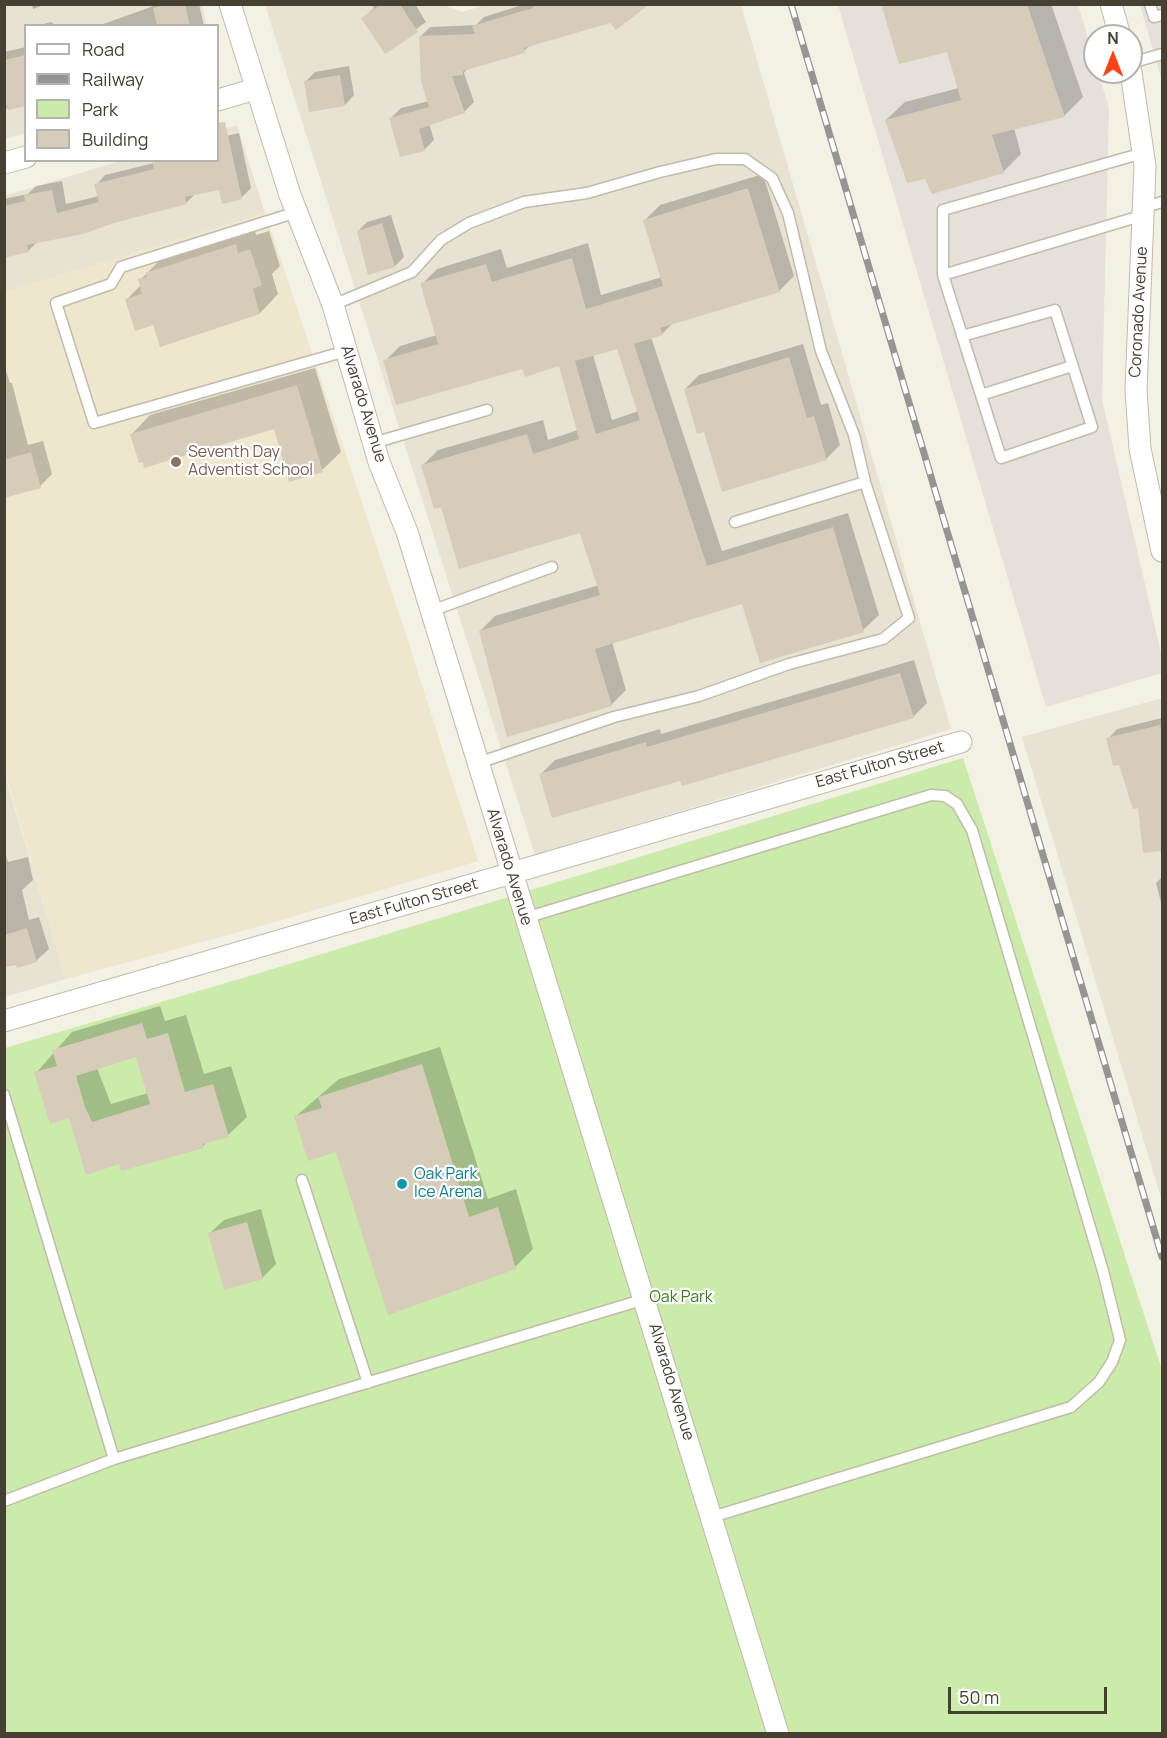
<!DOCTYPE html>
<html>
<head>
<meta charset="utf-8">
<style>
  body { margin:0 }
  #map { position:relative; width:1167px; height:1738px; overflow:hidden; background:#f3f0e4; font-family:Manrope,sans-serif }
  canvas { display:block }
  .frame { position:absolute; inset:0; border:6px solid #464033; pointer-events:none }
  .legend { position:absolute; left:24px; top:24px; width:195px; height:138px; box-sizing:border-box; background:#fff; border:2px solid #b5b3ad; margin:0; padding:8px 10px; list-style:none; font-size:18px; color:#464033 }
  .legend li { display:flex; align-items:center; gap:12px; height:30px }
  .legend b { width:30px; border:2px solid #b5b3ad }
  .north { position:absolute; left:1083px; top:24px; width:60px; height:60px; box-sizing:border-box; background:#fff; border:2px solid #b5b3ad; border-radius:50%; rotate:0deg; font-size:16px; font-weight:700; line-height:24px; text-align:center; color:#464033 }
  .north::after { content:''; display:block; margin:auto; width:21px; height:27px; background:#ff410f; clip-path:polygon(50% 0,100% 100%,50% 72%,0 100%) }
  .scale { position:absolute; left:948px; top:1687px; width:159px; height:27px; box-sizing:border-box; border:3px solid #464033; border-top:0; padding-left:8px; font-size:18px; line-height:21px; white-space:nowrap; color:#464033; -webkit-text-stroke:4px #fff; paint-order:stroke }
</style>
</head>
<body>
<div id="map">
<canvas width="1167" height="1738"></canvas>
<div class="frame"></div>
<ul class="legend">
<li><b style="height:8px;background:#fff"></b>Road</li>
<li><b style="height:8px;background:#959595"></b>Railway</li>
<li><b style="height:16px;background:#caeba9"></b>Park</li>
<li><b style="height:16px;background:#d6ccb9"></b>Building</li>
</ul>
<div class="north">N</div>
<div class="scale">50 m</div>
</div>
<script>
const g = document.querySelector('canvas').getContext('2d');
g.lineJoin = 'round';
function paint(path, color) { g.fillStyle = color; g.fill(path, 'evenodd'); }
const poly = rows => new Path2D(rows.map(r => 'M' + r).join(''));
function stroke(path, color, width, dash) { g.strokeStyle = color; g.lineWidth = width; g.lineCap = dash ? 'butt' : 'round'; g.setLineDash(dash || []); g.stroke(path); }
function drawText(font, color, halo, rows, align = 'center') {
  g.font = font + ' Manrope,sans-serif'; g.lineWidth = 4.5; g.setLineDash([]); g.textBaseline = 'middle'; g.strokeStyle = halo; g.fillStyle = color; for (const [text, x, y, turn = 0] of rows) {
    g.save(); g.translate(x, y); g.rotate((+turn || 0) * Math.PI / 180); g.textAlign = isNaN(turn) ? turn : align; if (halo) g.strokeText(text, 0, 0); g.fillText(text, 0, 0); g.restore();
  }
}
paint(poly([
  [440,4,462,12,489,4,741,5,951,729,535,855,265,5],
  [5,5,202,5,206,25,26,26,25,133,5,139],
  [237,125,265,213,5,292,4,196,120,161,218,160,218,131],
  [1162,698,1162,1201,1022,737],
  [4,773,66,979,5,997,4,997]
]), '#e8e2d2');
paint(poly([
  [838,5,1078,5,1095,61,1095,72,1098,72,1109,108,1102,400,1162,657,1162,673,1046,707],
  [1140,5,1162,5,1162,81]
]), '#e5e0d9');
paint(poly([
  [265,213,405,632,478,861,268,924,66,979,5,773,4,292]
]), '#eee6cd');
paint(poly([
  [963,758,1162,1370,1162,1733,5,1734,5,1048,263,972]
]), '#caeba9');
paint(poly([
  [32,4,47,4,33,9],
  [159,4,199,4,204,26,98,26],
  [371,4,415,4,426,22,385,52,363,18,374,8],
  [525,4,597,4,611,21,531,44,524,51,468,68,464,73,474,102,464,112,429,123,434,140,424,150,391,118,401,108,429,101,420,37,430,27,476,25,484,17],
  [882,4,1051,4,1083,97,1064,116,1014,128,1021,154,1003,172,926,177,886,120,905,102,959,88,948,50],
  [51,22,57,26,36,26],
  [26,47,26,104,4,109,4,52],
  [349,66,354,95,345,105,306,81,315,72],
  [239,133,251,188,241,198,220,189,195,194,186,203,38,241,28,251,4,257,4,199,28,194,36,186,62,181,66,204,99,196,96,185,105,175,154,163,218,160,218,138],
  [763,174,794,276,779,291,673,323,662,334,651,337,722,551,848,513,879,615,863,630,743,602,612,642,626,690,611,705,480,631,495,616,599,585,581,531,423,465,438,450,543,420,548,440,578,430,560,364,523,367,385,361,400,346,437,335,422,284,437,269,501,249,507,268,588,243,601,295,662,277,645,220,660,205],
  [618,347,639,411,612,420,593,355],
  [391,215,404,257,395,266,368,273,358,231,367,222],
  [254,227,256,235,269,231,280,266,272,274,278,294,260,313,154,323,126,300,141,285,140,280,165,255],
  [803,344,821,405,828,403,840,445,826,459,705,430,685,389,699,375],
  [4,364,10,383,12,383,28,445,43,441,52,474,40,486,4,496],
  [315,368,341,452,322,470,275,427,132,434,150,415],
  [914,660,927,703,913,717,681,779,541,774,555,760,660,729,661,734],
  [1162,718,1162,850,1144,852,1139,806,1108,739,1117,729],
  [4,849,8,862,28,857,33,880,22,890,29,920,39,917,49,949,36,961,4,967],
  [1162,877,1162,906,1156,883],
  [160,1006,165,1021,186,1015,204,1074,231,1066,247,1117,228,1135,208,1141,203,1146,120,1163,70,1117,36,1073,72,1032],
  [137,1056,148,1093,111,1104,97,1068],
  [440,1047,488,1199,516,1189,533,1249,515,1267,337,1150,295,1117,339,1079],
  [261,1209,276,1264,262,1278,210,1233,224,1220]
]), '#0003');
paint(poly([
  [168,4,185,4,190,26,157,26,153,8],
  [382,4,400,4,418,32,385,54,361,18],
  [532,4,650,4,616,30,610,23,524,48,525,53,463,71,463,75,452,76,465,113,419,129,425,151,400,157,389,118,429,107,421,81,419,36,475,34,472,26,533,8],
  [881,4,1027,4,1065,117,992,135,1004,173,932,194,925,179,907,183,885,120,961,100,947,52,899,64],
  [26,55,26,106,8,110,4,97,4,60],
  [340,75,345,106,309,112,304,81],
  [225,122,242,199,222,204,219,190,185,197,187,204,114,223,83,234,27,245,29,252,4,258,4,206,25,201,24,195,52,190,57,213,99,202,94,184,154,169,152,160,218,160,218,123],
  [748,188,780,292,660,328,663,335,634,344,707,566,833,527,864,632,760,663,742,604,595,649,612,706,507,737,479,631,600,595,580,533,459,569,441,507,434,509,421,465,527,434,533,454,579,439,559,366,525,377,522,369,396,405,383,360,438,344,420,283,486,264,492,282,572,258,586,309,663,286,643,220],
  [617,349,640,420,596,434,575,361],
  [382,223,395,267,368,275,357,231],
  [236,244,238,253,250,249,262,285,253,289,260,314,160,347,153,325,135,331,125,299,142,294,138,279,147,277,145,273],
  [789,357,807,418,814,416,827,460,722,492,704,432,697,434,684,389],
  [297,385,323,472,289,482,274,429,144,468,143,462,139,463,130,434],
  [31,452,41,488,4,498,4,460],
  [900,673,914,718,682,786,680,781,552,818,539,774,646,742,647,747],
  [1160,725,1162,734,1162,851,1143,853,1138,808,1133,809,1119,765,1113,766,1106,738],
  [27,928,37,962,17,968,16,964,4,967,4,935],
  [142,1023,147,1039,168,1033,185,1092,213,1084,229,1137,203,1144,204,1148,121,1171,119,1164,86,1175,69,1118,50,1124,34,1072,57,1066,52,1050],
  [136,1057,150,1104,92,1122,85,1107,76,1076],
  [422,1064,469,1217,498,1207,516,1269,388,1315,336,1152,308,1161,294,1116,322,1108,318,1097],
  [247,1222,263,1279,224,1290,208,1233]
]), '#d6ccb9');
const lane = poly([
  [1150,4,1154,17,1162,15],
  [1131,63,1162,54],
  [1145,207,1162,202],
  [297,212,121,267,111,284,56,303,94,423,346,351],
  [943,275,1144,215],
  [333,305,412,272,441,240,469,223,524,202,587,193,660,172,716,159,745,159,772,178,788,213,821,351,854,435,865,482,909,618,883,639,789,664,699,696,614,717,478,763],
  [962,336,1055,310,1092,427,1001,458,943,275,943,210,1143,153],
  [981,395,1072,366],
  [373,443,487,410],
  [735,522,865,482],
  [431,611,552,567],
  [525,918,931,795,945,796,957,804,972,830,1103,1271,1120,1340,1112,1362,1099,1382,1071,1407,712,1517],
  [4,1095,114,1459,645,1299],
  [302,1180,368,1383],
  [4,1501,114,1459]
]);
const street = poly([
  [230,4,290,195,333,305,379,462,407,532,778,1734],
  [1111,4,1120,36],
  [1131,72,1145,166,1136,390,1140,449,1162,551],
  [218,100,255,89],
  [4,163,26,157],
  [4,1021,961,742]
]);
stroke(lane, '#c2bba9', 13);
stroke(street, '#c2bba9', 23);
stroke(lane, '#fff', 10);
stroke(street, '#fff', 21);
const rail = poly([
  [791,4,1162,1257]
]);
stroke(rail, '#959595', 7);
stroke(rail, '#fff', 4.5, [14]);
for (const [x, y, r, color] of [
  [176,462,6,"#8d6e63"],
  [402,1184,6,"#0f9aa8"]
]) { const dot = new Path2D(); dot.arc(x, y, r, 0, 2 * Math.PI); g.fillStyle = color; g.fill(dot); stroke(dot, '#fff', 2); }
drawText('16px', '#464033', '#fff', [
  ["Coronado Avenue",1139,312,-87],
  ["Alvarado Avenue",363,404,73],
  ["East Fulton Street",880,765,-16],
  ["Alvarado Avenue",509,867,73],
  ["East Fulton Street",414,902,-16],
  ["Alvarado Avenue",671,1382,73]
]);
drawText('16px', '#785e54', '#fff', [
  ["Seventh Day",188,453],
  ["Adventist School",188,471]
], 'left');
drawText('16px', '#0d838f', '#fff', [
  ["Oak Park",414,1175],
  ["Ice Arena",414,1193]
], 'left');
drawText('16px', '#3f7b23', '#fff', [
  ["Oak Park",681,1298]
]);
</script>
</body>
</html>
